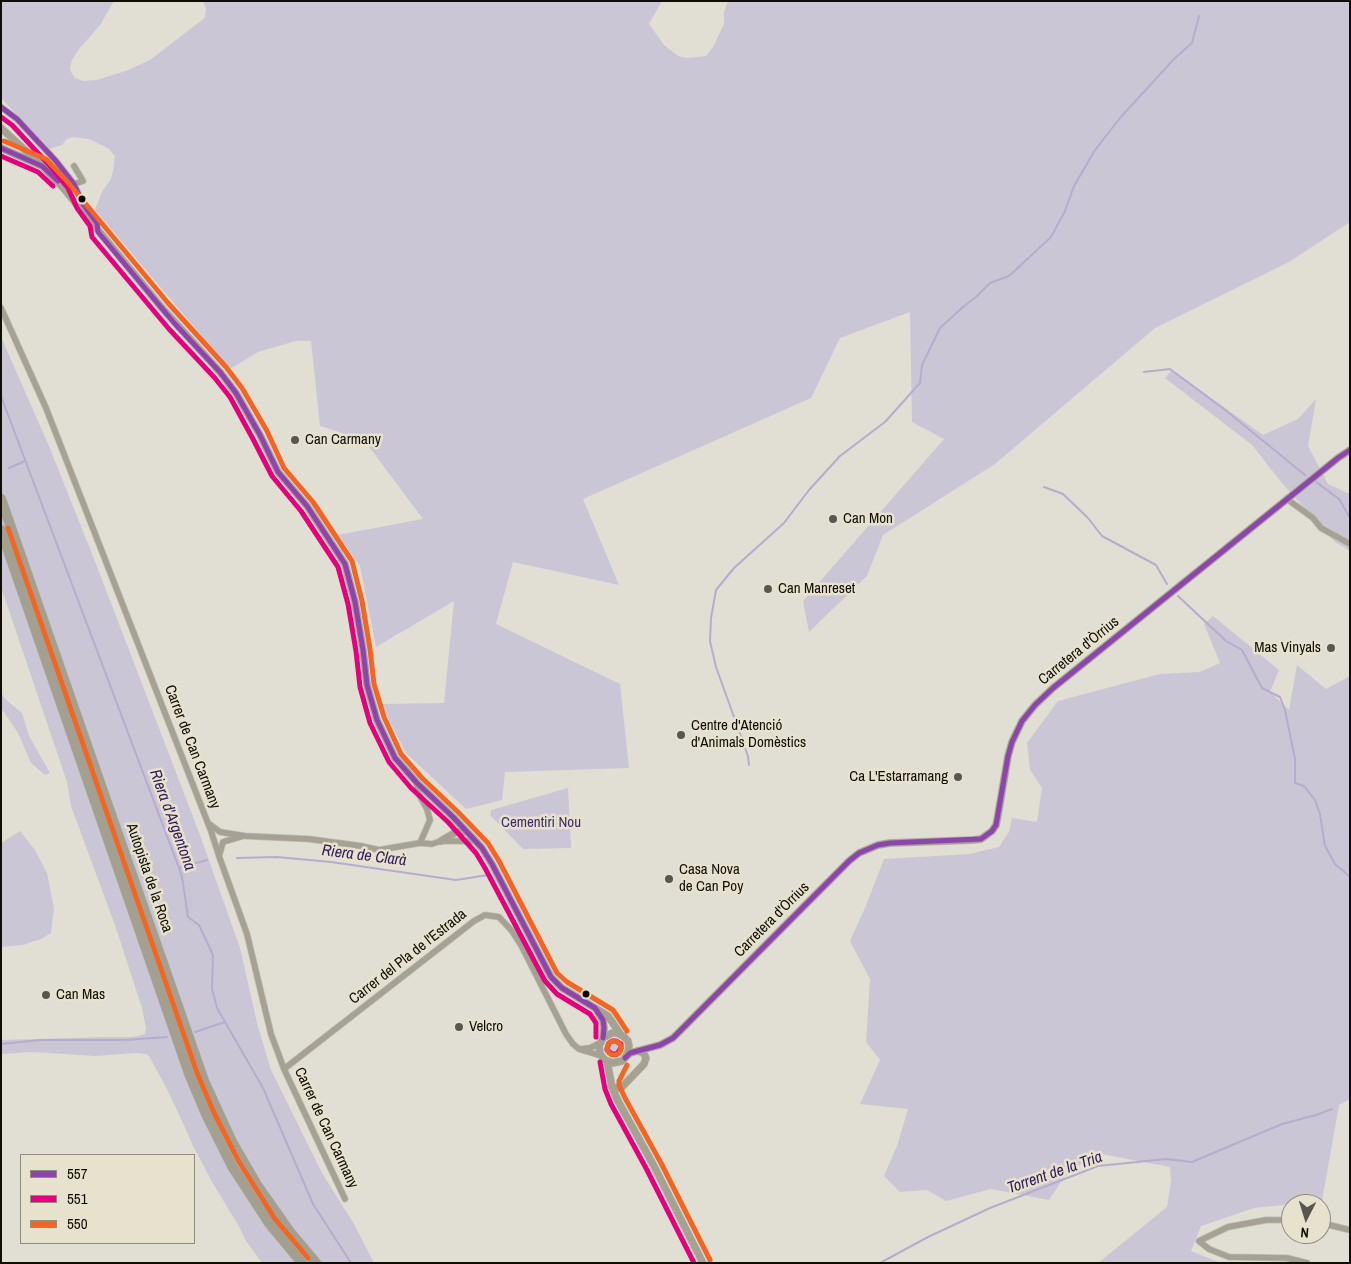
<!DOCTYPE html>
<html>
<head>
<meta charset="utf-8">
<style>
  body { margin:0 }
  #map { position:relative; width:1351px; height:1264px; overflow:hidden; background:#e1ded4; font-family:"Archivo Narrow",sans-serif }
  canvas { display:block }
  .frame { position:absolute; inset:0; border:2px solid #0f0d06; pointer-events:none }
  .legend { position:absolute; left:20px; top:1154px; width:175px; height:90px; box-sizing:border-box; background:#e7e2ce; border:1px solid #918d7e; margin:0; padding:6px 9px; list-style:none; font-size:15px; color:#0f0d06 }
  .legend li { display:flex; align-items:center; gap:10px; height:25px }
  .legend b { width:25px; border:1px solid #918d7e }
  .north { position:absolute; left:1281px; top:1194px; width:50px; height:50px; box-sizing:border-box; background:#e7e2ce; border:1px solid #918d7e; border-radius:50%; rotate:185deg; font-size:14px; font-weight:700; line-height:20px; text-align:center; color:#0f0d06 }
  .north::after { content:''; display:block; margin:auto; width:18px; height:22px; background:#58564e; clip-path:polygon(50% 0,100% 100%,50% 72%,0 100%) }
</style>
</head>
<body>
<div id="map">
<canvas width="1351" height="1264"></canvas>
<div class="frame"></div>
<ul class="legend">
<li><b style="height:6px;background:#8e44ad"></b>557</li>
<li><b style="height:6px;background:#e5007d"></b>551</li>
<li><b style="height:6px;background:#f26522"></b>550</li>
</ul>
<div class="north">N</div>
</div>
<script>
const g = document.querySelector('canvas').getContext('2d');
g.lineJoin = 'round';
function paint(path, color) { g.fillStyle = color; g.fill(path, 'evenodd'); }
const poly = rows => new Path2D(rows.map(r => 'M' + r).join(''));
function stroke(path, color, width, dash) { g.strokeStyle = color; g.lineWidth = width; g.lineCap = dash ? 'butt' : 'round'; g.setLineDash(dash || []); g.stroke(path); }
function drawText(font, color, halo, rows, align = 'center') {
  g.font = font + ' "Archivo Narrow",sans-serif'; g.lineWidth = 5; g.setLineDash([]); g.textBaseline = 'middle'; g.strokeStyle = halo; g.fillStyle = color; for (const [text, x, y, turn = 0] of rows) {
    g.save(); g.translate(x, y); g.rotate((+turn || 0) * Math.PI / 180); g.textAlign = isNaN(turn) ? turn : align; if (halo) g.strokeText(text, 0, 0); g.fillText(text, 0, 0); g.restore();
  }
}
paint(poly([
  [4,1,114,1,100,25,79,49,72,60,70,67,71,72,75,78,83,81,97,80,109,76,126,71,150,60,202,20,205,17,206,9,203,1,662,1,649,24,664,45,678,56,686,58,706,56,713,47,724,24,724,12,728,1,1350,1,1350,222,1289,262,1155,328,995,464,883,535,867,576,809,632,803,601,944,439,912,422,910,312,840,338,811,398,583,499,619,585,513,562,496,624,620,684,629,768,505,772,502,800,466,809,406,753,381,704,444,703,454,601,376,647,360,566,338,535,423,519,364,440,320,426,311,341,296,341,258,352,230,369,209,346,201,335,95,210,102,192,111,179,113,171,115,156,109,149,89,139,74,137,67,139,62,145,49,149,1,98,1,3],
  [1,337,49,446,96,564,200,835,240,948,258,1027,271,1070,322,1173,354,1224,374,1263,262,1263,246,1241,237,1223,212,1182,192,1144,188,1134,167,1089,149,1056,146,1054,135,1053,95,1056,34,1052,1,1054,1,1040,103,1037,133,1037,145,1034,146,1028,142,1008,116,928,71,806,67,782,1,587],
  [1172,370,1263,435,1298,419,1316,399,1308,446,1328,484,1350,494,1350,551,1335,542,1282,483,1252,445,1165,378],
  [1213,616,1279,670,1270,692,1289,710,1297,665,1326,689,1350,676,1350,1099,1339,1105,1322,1201,1254,1208,1201,1226,1191,1251,1221,1263,1098,1263,1167,1207,1171,1182,1170,1167,1096,1153,1065,1176,1049,1200,991,1189,946,1201,927,1190,900,1192,884,1176,897,1146,908,1109,860,1104,880,1060,866,1042,870,979,850,941,865,908,884,859,970,854,999,847,1009,832,1012,818,1037,822,1042,788,1030,770,1027,743,1058,701,1160,674,1200,672,1220,663,1204,624],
  [1,692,4,698,22,713,29,736,50,773,45,775,31,763,18,733,1,708],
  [568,788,571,848,523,849,490,815,491,810],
  [20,831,35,850,47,873,54,908,51,933,41,939,23,945,1,947,1,843],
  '606 1048a9 9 0 1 1 18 0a9 9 0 1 1-18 0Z'
]), '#cbc6d5');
stroke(poly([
  [1144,372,1170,369,1224,409,1305,475],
  [1,396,179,868,182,877,188,917,199,925,213,955,212,989,217,1008,263,1088,313,1204,351,1263],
  [9,468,25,461],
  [1316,482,1339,499,1350,518],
  [1044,487,1063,494,1088,518,1102,536,1156,565,1167,584],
  [1178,596,1226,641,1242,650,1262,688,1280,697,1285,710,1295,759,1295,783,1304,786,1315,800,1320,814,1325,846,1335,864,1350,877],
  [749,765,748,756,716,667,710,641,711,618,716,590,734,568,784,523,809,490,840,456,885,422,920,383,922,365,940,328,963,307,977,296,990,283,1009,276,1051,237,1065,211,1074,186,1095,150,1120,118,1174,59,1192,43,1199,16],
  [237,858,277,857,331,862,456,880,488,875],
  [179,868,207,860],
  [195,1032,225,1022],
  [1,1044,40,1040,125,1040,167,1037],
  [880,1263,928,1237,990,1208,1098,1166,1166,1159,1192,1162,1282,1124,1316,1115,1332,1109]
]), '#b6acce', 2);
const minor = poly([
  [1,107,17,119,56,161,74,184,83,204,97,223,97,227],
  [74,166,83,181,74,184],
  [1,308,46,408,211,831,219,856,247,934,271,1034,284,1069,345,1199],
  [1287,499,1313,518,1321,528,1350,544],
  [417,783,417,791,427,809,430,820,420,843],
  [208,823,220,832,245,836,309,839,361,846,379,850,420,843,432,844,441,841,476,841],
  [219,856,223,842,243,836],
  [580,1049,590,1048,600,1043],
  [284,1069,474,921,485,915,499,917,512,931,521,945,566,1034,573,1044,579,1049,602,1056],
  [1291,1220,1266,1220,1228,1227,1199,1241,1209,1249,1229,1257,1287,1258,1307,1263],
  [1321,1223,1350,1230]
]);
const tertiary = poly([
  [1,128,38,162],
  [1,148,42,166,60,184,162,308,220,372,236,393,260,435,278,472,307,506,345,564,355,602,363,650,367,685,377,720,395,758,417,783,453,817,482,848,492,864,551,977,562,988,608,1016,621,1035],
  [441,841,456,832,467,832],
  [597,1011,603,1020,604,1028,603,1038],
  [625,1058,628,1052,629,1046,628,1041,623,1036,617,1033,612,1033,603,1038,599,1046,600,1054,605,1060,613,1063,622,1061,630,1053,660,1045,673,1038,849,861,859,853,878,845,890,843,973,840,981,839,992,831,996,825,998,815,1008,756,1012,742,1022,721,1035,705,1053,688,1338,458,1350,450],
  [607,1061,612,1087,618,1101,654,1166,703,1263],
  [612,1087,615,1088,621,1088,644,1064,646,1058,644,1054,642,1052,637,1051]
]);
const motorway = poly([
  [1,499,204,1081,232,1142,257,1185,290,1232,316,1263],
  [1,530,190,1076,207,1116,232,1166,269,1223,302,1263]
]);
stroke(minor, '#bfbcb4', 7);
stroke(tertiary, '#bfbcb4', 8);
stroke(motorway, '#bfbcb4', 11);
stroke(minor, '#a6a293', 5.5);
stroke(tertiary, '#a6a293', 7);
stroke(motorway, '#a4a091', 10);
stroke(poly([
  [1,107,17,119,56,161,74,184,83,204,97,223,98,232,175,324,220,372,236,393,260,435,278,472,307,506,345,564,355,602,363,650,367,685,377,720,395,758,417,783,453,817,482,848,492,864,551,977,562,988,595,1008,603,1020,604,1028,603,1038],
  [1,148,42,166,58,181],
  [625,1058,630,1053,660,1045,673,1038,849,861,859,853,878,845,890,843,981,839,992,831,996,825,1008,756,1012,742,1022,721,1035,705,1053,688,1338,458,1350,450]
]), '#8e44ad', 5);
stroke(poly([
  [1,117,12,125,50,166,68,188,77,208,90,226,92,237,169,329,214,377,230,397,253,439,272,476,301,511,338,567,348,604,356,651,360,687,370,723,389,762,411,788,448,822,476,853,485,868,545,981,557,994,590,1014,596,1023,596,1037],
  [1,156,38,172,53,186],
  [607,1049,609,1043,612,1041,616,1041,621,1044,621,1048,617,1054,612,1054,607,1050],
  [600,1062,605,1089,611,1104,647,1170,694,1263]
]), '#e5007d', 5);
stroke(poly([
  [4,141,46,159,65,179,168,303,226,367,242,388,267,431,284,468,313,502,352,561,362,601,370,649,374,684,384,717,401,754,422,778,458,812,488,843,499,861,557,973,567,982,613,1010,627,1031],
  [8,528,197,1073,214,1113,239,1162,275,1219,308,1258],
  '607 1048a7 7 0 1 1 14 0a7 7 0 1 1-14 0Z',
  [627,1065,619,1081,619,1085,625,1098,661,1163,710,1260]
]), '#f26522', 5);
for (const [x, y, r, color] of [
  [82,199,4.5,"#0f0d06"],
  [295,440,5,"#58564e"],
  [833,519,5,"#58564e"],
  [768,589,5,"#58564e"],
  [1331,648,5,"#58564e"],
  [681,735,5,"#58564e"],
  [958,777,5,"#58564e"],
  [669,879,5,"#58564e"],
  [586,994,4.5,"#0f0d06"],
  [46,995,5,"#58564e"],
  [459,1027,5,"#58564e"]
]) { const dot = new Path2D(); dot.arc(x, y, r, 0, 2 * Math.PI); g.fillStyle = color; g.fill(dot); stroke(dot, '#e7e2ce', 2); }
drawText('15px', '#0f0d06', '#e7e2ce', [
  ["Can Carmany",305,440],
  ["Can Mon",843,519],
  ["Can Manreset",778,589],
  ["Mas Vinyals",1321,648,"right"],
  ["Centre d'Atenció",691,726],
  ["d'Animals Domèstics",691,743],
  ["Ca L'Estarramang",948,777,"right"],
  ["Casa Nova",679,870],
  ["de Can Poy",679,887],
  ["Can Mas",56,995],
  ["Velcro",469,1027]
], 'left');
drawText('15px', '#0f0d06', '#e7e2ce', [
  ["Carretera d'Òrrius",1079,651,-39],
  ["Carrer de Can Carmany",192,747,69],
  ["Autopista de la Roca",149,878,71],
  ["Carretera d'Òrrius",772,920,-45],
  ["Carrer del Pla de l'Estrada",408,957,-38],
  ["Carrer de Can Carmany",326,1128,65]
]);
drawText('15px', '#3d2968', '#e7e2ce', [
  ["Cementiri Nou",541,823]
]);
drawText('italic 16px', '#301a58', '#e7e2ce', [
  ["Riera d'Argentona",172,820,70],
  ["Riera de Clarà",364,856,7],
  ["Torrent de la Tria",1055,1173,-19]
]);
</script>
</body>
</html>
